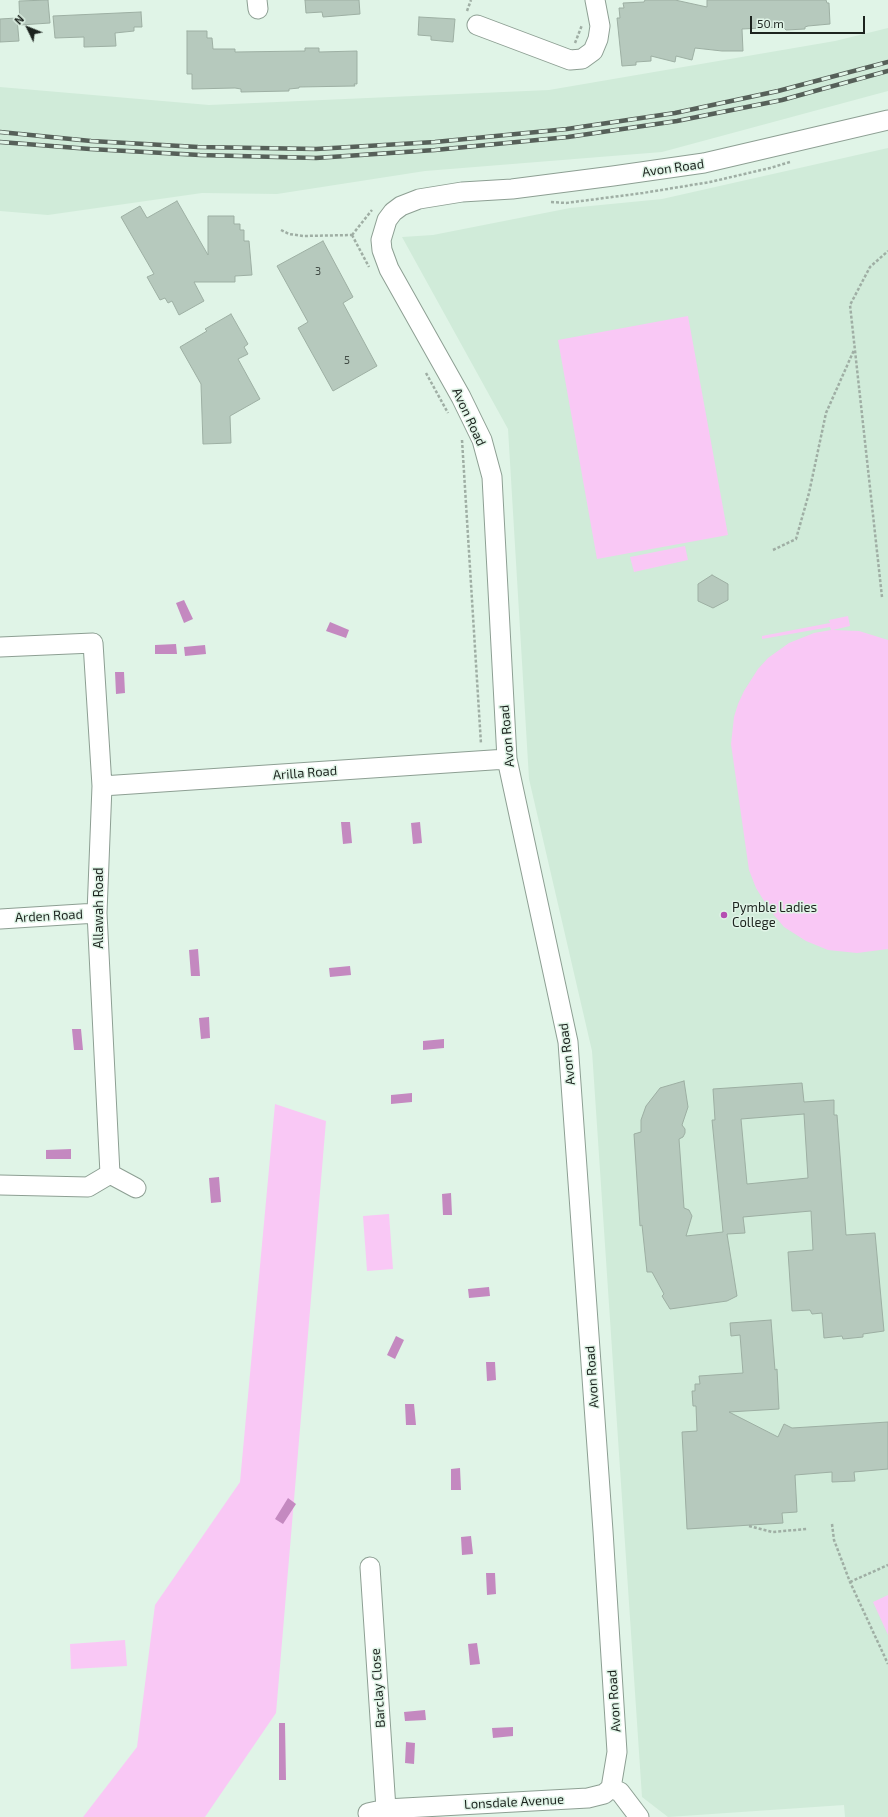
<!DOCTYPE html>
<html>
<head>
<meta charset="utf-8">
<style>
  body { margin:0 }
  #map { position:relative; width:888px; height:1817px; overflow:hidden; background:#e0f4e7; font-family:"Exo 2",sans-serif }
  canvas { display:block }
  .north { position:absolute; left:8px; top:8px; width:40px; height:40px; -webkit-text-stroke:3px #e0f4e7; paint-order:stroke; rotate:313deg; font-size:11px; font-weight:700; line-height:16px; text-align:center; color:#1c231e }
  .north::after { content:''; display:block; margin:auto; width:14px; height:18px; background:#1c231e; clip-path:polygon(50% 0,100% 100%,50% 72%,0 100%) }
  .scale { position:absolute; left:750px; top:16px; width:115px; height:18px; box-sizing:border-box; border:2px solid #1c231e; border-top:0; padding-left:5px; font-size:12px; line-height:14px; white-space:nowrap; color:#1c231e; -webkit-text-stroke:3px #e0f4e7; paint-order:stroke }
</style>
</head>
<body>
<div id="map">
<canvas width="888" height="1817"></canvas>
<div class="north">N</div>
<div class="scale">50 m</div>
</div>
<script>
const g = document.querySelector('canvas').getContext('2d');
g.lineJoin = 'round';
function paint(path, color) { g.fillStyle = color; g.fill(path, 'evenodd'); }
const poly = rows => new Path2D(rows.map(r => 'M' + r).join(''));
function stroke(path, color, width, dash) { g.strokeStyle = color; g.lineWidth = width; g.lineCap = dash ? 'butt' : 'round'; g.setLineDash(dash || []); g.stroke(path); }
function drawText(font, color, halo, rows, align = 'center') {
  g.font = font + ' "Exo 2",sans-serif'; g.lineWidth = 3; g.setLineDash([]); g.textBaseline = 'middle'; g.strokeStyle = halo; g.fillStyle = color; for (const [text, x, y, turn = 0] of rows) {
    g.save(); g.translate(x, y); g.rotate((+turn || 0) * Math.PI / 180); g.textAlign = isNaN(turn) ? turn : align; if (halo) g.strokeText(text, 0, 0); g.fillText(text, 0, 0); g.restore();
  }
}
paint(poly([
  [888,28,888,91,662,152,425,171,277,194,202,193,48,215,0,211,0,87,209,105,549,90,835,41],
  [888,148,888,1817,845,1817,844,1805,668,1817,642,1797,592,1051,529,779,508,429,402,237,433,235,570,208,662,199]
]), '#d0ebd9');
paint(poly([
  [688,316,728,535,597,559,558,340],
  [685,546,688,560,634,572,630,557],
  [848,616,850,626,833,630,859,631,888,640,888,949,857,953,828,950,806,941,784,927,769,909,756,888,749,870,731,744,734,717,738,704,744,691,758,669,768,658,789,643,814,633,831,630,830,627,762,639,762,636,830,623,829,620],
  [275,1104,326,1121,276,1713,205,1817,83,1817,137,1747,155,1605,240,1482],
  [389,1214,393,1269,367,1271,363,1216],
  [888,1595,888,1635,873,1602],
  [125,1640,127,1666,71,1669,70,1644]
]), '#f9c8f5');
paint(poly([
  [184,600,193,619,184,623,176,603],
  [330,622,349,630,346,638,326,631],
  [176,644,177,654,155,654,155,645],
  [205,645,206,654,185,656,184,647],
  [115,672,124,672,125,693,116,694],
  [341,822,350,822,352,843,343,844],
  [420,822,422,843,413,844,411,823],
  [198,949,200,976,191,976,189,950],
  [350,966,351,975,330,977,329,968],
  [209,1017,210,1038,201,1039,199,1018],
  [72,1029,81,1029,83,1050,74,1050],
  [444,1039,444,1048,423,1050,423,1041],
  [412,1093,412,1102,391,1104,391,1095],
  [71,1149,71,1159,46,1159,46,1150],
  [219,1177,221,1202,211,1203,209,1178],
  [451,1193,452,1215,443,1215,442,1194],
  [489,1287,490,1296,469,1298,468,1289],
  [396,1336,404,1340,395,1359,387,1355],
  [486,1362,495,1362,496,1380,487,1381],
  [405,1404,414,1404,416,1425,406,1425],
  [460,1468,461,1490,451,1490,451,1469],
  [288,1498,296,1504,283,1524,275,1519],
  [471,1536,473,1554,462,1555,461,1537],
  [486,1573,495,1573,496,1594,487,1595],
  [477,1643,480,1664,470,1665,468,1644],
  [425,1710,426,1720,405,1721,404,1712],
  [279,1723,285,1723,286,1780,279,1780],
  [513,1727,513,1736,493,1738,492,1728],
  [406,1742,415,1743,414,1764,405,1763]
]), '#c489c0');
const building = poly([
  [48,0,50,23,20,25,19,1,48,0],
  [305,0,359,0,360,14,323,17,322,12,306,13,305,0],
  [645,0,675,0,707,7,707,0,826,0,827,3,829,3,830,24,808,26,805,27,805,29,786,30,783,27,742,29,743,51,722,51,695,48,692,60,676,56,675,62,651,56,651,61,636,62,636,65,622,66,617,18,620,18,619,8,624,8,623,3,644,2,645,0],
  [141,12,142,27,134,27,134,31,115,33,116,46,84,47,84,37,55,38,53,16,141,12],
  [419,17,455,19,453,42,431,40,431,36,418,35,419,17],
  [17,18,19,41,0,42,0,19,17,18],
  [187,31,207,31,207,38,212,38,213,49,235,49,235,52,305,51,305,48,319,48,319,52,357,51,357,84,354,84,355,86,299,87,299,88,289,89,289,91,241,92,241,89,235,88,192,89,192,74,187,74,187,31],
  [177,201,208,255,208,216,234,216,234,224,240,224,240,230,244,230,244,241,249,241,252,275,235,276,235,282,194,282,204,301,179,315,172,301,168,303,165,298,160,300,147,277,154,274,121,217,140,206,147,218,177,201],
  [323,241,353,297,343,303,377,366,333,391,298,328,308,322,277,266,323,241],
  [231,314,248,344,244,347,248,354,238,359,260,399,230,416,231,443,203,444,201,384,180,347,207,331,205,329,231,314],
  [712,575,728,584,728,600,713,608,698,601,698,584,712,575],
  [684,1081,688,1107,682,1125,685,1129,685,1133,683,1137,679,1139,684,1208,689,1210,692,1216,686,1236,723,1232,712,1120,715,1120,713,1089,802,1083,804,1102,834,1100,834,1115,837,1115,846,1235,875,1233,884,1331,863,1334,863,1337,843,1339,842,1336,824,1338,822,1313,812,1314,810,1310,792,1311,788,1252,813,1250,811,1211,743,1217,745,1233,727,1234,737,1296,727,1301,670,1309,662,1296,664,1294,652,1272,647,1272,642,1225,640,1226,634,1134,641,1132,641,1120,646,1106,660,1088,684,1081],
  [804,1114,808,1178,747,1184,741,1119,804,1114],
  [771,1320,775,1370,777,1369,779,1409,729,1412,778,1437,784,1424,792,1428,888,1422,888,1469,854,1472,855,1481,832,1482,832,1472,795,1475,797,1512,782,1513,783,1523,687,1529,682,1432,697,1431,696,1406,693,1406,692,1391,695,1391,695,1384,700,1384,699,1376,743,1373,740,1335,731,1336,730,1323,771,1320]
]);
paint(building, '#b6c9bd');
stroke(building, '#9dafa3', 1);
const minor = poly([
  [257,0,258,9],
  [477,25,570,60,582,59,593,51,598,39,600,26,595,0],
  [0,647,93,643,102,786,97,913,110,1174],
  [102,786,507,759],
  [0,919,97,913],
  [110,1174,136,1188],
  [0,1185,88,1187,110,1174],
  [370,1567,386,1809],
  [611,1788,617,1752,603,1531,568,1042,507,759,492,477,482,440,461,397,389,269,382,250,381,240,387,220,393,212,401,206,419,199,462,192,512,189,613,176,704,163,888,120],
  [611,1788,620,1792,639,1817],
  [368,1813,386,1809,588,1798,604,1794,611,1788]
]);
stroke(minor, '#8d9f93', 21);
stroke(poly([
  [467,11,471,0],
  [575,43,582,25],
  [551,202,566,203,643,193,710,182,770,168,790,162],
  [281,230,289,234,303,236,352,235],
  [352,235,369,267],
  [352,235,372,210],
  [426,373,448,413],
  [462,440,481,744],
  [773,550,796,539,809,493,826,413,854,350],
  [882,597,850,305,870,267,888,251],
  [832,1524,834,1540,850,1582,888,1664],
  [749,1526,772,1532,807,1529],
  [850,1582,888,1565]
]), '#9faea4', 2.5, [3, 2]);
stroke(minor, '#fff', 19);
const rail = poly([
  [0,132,91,141,198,147,316,149,435,142,567,129,675,113,778,91,888,62],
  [0,142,90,149,200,155,316,158,435,150,568,137,677,121,782,100,888,71]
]);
stroke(rail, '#566059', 4.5);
stroke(rail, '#e0f4e7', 3, [9]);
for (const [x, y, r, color] of [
  [724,915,4,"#b54eb2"]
]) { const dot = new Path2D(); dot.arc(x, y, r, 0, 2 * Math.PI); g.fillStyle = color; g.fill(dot); stroke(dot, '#e0f4e7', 1.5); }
drawText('11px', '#424c46', null, [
  ["3",318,271],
  ["5",347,360]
]);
drawText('13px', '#1c231e', '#e0f4e7', [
  ["Avon Road",673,168,-8],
  ["Avon Road",469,417,65],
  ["Avon Road",507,736,-95],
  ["Arilla Road",305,773,-4],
  ["Allawah Road",99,908,-90],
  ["Arden Road",49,916,-3],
  ["Avon Road",567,1054,-97],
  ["Avon Road",592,1377,-94],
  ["Barclay Close",378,1688,-94],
  ["Avon Road",614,1701,-94],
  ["Lonsdale Avenue",514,1802,-3]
]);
drawText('13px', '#1c231e', '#e0f4e7', [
  ["Pymble Ladies",732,908],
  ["College",732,923]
], 'left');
</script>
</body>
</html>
